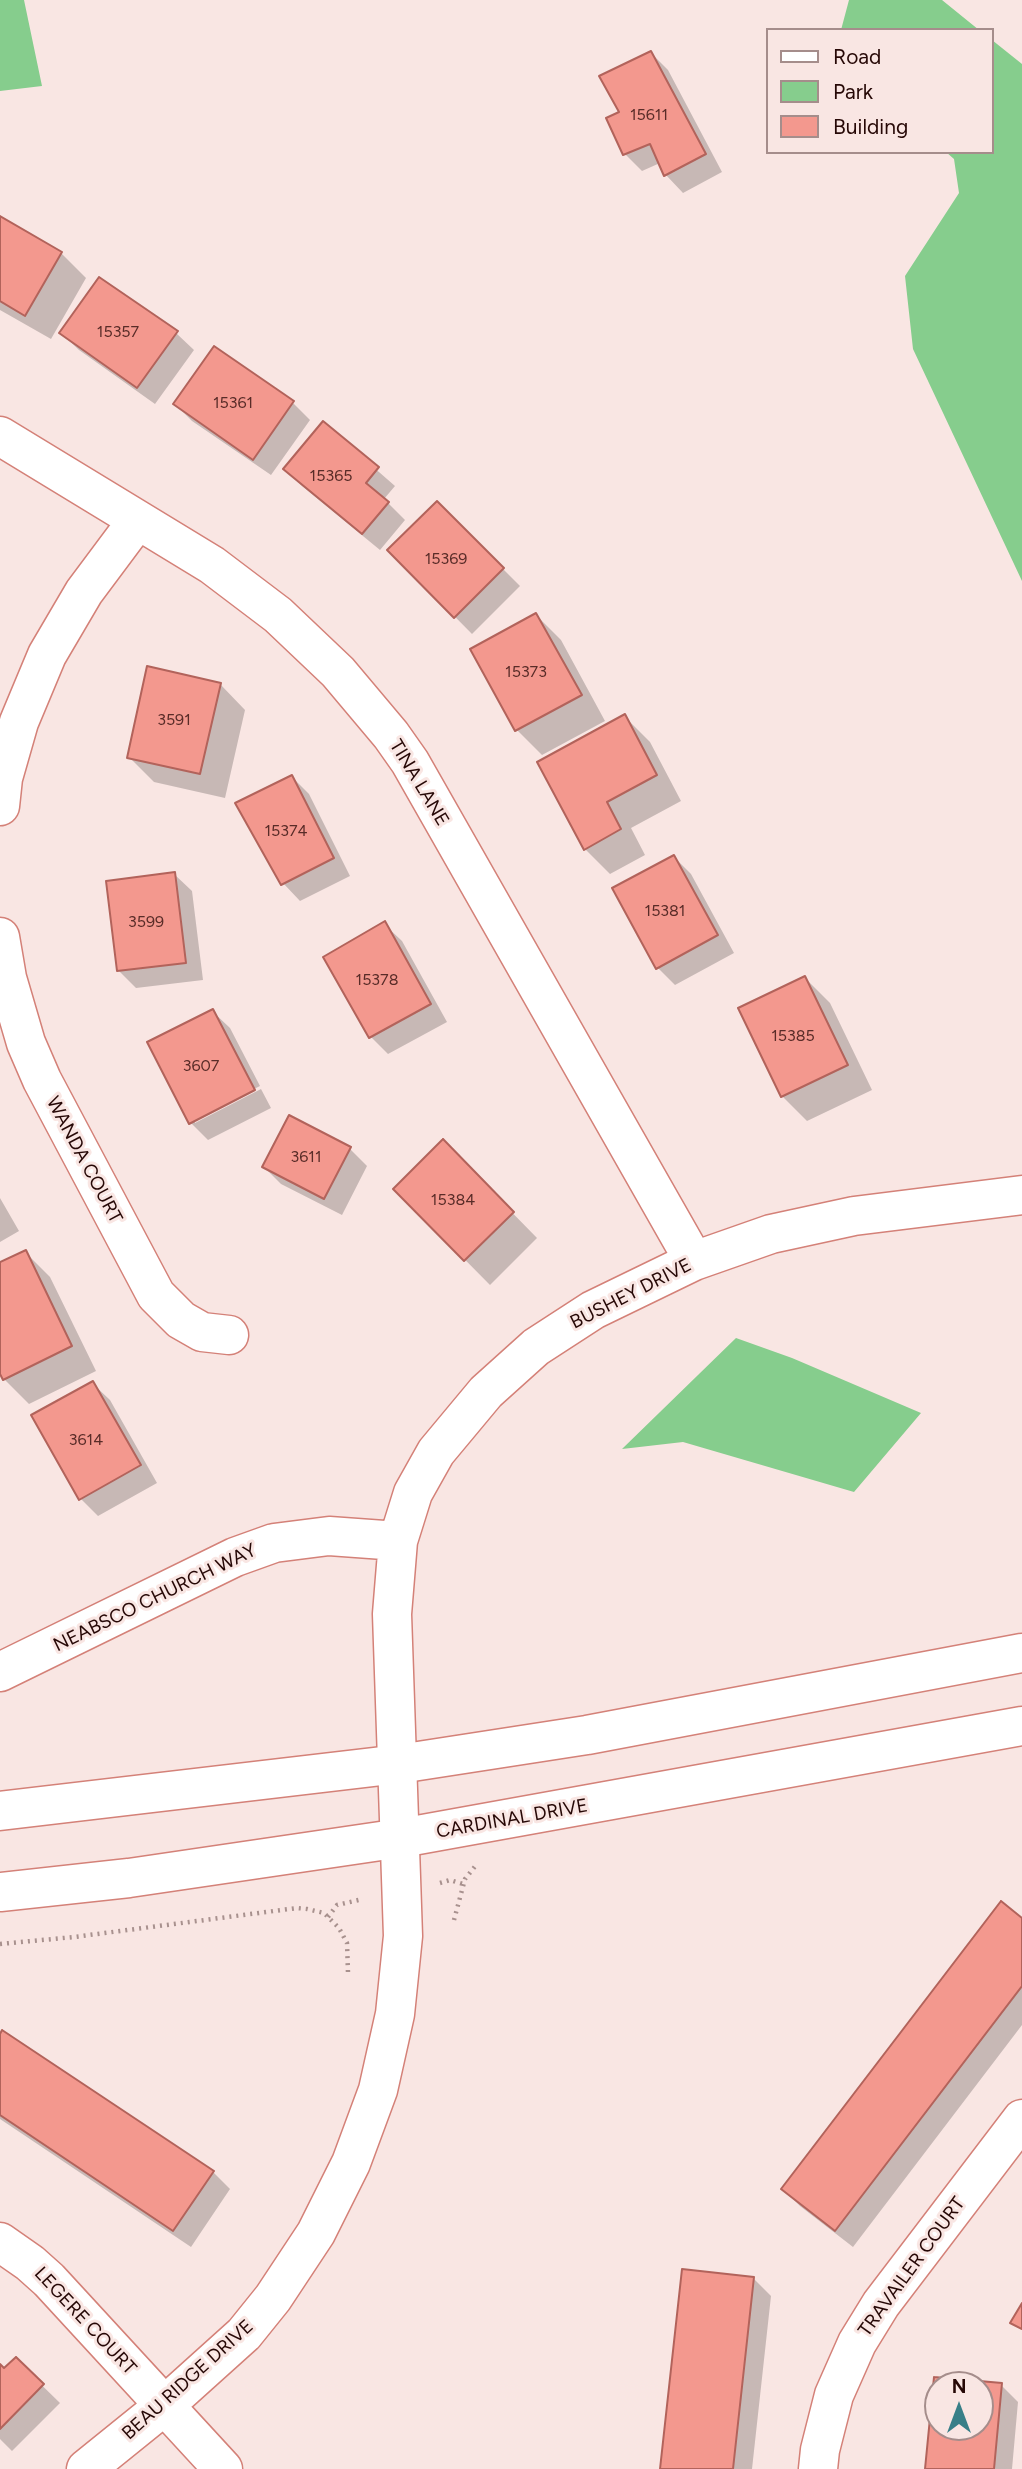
<!DOCTYPE html>
<html>
<head>
<meta charset="utf-8">
<style>
  body { margin:0 }
  #map { position:relative; width:1022px; height:2469px; overflow:hidden; background:#f9e6e3; font-family:Figtree,sans-serif }
  canvas { display:block }
  .legend { position:absolute; left:766px; top:28px; width:228px; height:126px; box-sizing:border-box; background:#f9e6e3; border:2px solid #a58d8b; margin:0; padding:9px 12px; list-style:none; font-size:21px; color:#260806 }
  .legend li { display:flex; align-items:center; gap:14px; height:35px }
  .legend b { width:35px; border:2px solid #a58d8b }
  .north { position:absolute; left:924px; top:2371px; width:70px; height:70px; box-sizing:border-box; background:#f9e6e3; border:2px solid #a58d8b; border-radius:50%; rotate:0deg; font-size:19px; font-weight:700; line-height:28px; text-align:center; color:#260806 }
  .north::after { content:''; display:block; margin:auto; width:24px; height:32px; background:#387f88; clip-path:polygon(50% 0,100% 100%,50% 72%,0 100%) }
</style>
</head>
<body>
<div id="map">
<canvas width="1022" height="2469"></canvas>
<ul class="legend">
<li><b style="height:9px;background:#fff"></b>Road</li>
<li><b style="height:19px;background:#86cd8d"></b>Park</li>
<li><b style="height:19px;background:#f3988e"></b>Building</li>
</ul>
<div class="north">N</div>
</div>
<script>
const g = document.querySelector('canvas').getContext('2d');
g.lineJoin = 'round';
function paint(path, color) { g.fillStyle = color; g.fill(path, 'evenodd'); }
const poly = rows => new Path2D(rows.map(r => 'M' + r).join(''));
function stroke(path, color, width, dash) { g.strokeStyle = color; g.lineWidth = width; g.lineCap = dash ? 'butt' : 'round'; g.setLineDash(dash || []); g.stroke(path); }
function drawText(font, color, halo, rows, align = 'center') {
  g.font = font + ' Figtree,sans-serif'; g.lineWidth = 6; g.setLineDash([]); g.textBaseline = 'middle'; g.strokeStyle = halo; g.fillStyle = color; for (const [text, x, y, turn = 0] of rows) {
    g.save(); g.translate(x, y); g.rotate((+turn || 0) * Math.PI / 180); g.textAlign = isNaN(turn) ? turn : align; if (halo) g.strokeText(text, 0, 0); g.fillText(text, 0, 0); g.restore();
  }
}
paint(poly([
  [0,0,24,0,42,86,0,91],
  [849,0,942,0,979,30,841,30],
  [992,40,1022,64,1022,581,913,349,905,276,959,193,954,159,946,152,992,152],
  [736,1338,792,1358,921,1413,854,1492,683,1442,622,1449]
]), '#86cd8d');
paint(poly([
  [651,53,668,70,722,172,683,193,666,175,660,163,642,171,625,154,622,113],
  [0,218,61,253,86,278,51,339,0,310],
  [61,333,176,333,194,350,155,404,79,350],
  [292,402,310,420,271,475,192,421,175,404],
  [324,424,395,486,384,499,405,520,380,550,302,486,285,469],
  [437,503,520,586,472,634,389,550],
  [536,615,561,640,605,721,542,755,517,730,472,649],
  [220,684,245,710,225,798,154,782,129,757],
  [625,717,650,742,681,801,631,828,645,855,610,874,585,849],
  [292,777,309,794,350,876,300,901,283,883],
  [674,857,691,874,734,953,675,985,658,968,614,889],
  [174,874,192,891,203,980,136,988,118,970],
  [384,924,402,941,447,1022,388,1054,371,1037,325,957],
  [805,978,830,1003,872,1090,807,1121,782,1096],
  [212,1011,230,1028,260,1086,195,1119,195,1123,261,1089,271,1108,208,1140,191,1123],
  [443,1142,537,1238,490,1285,395,1189],
  [350,1149,367,1166,342,1215,281,1184,264,1167],
  [0,1198,19,1231,0,1242],
  [25,1252,50,1277,96,1371,29,1404,4,1379,0,1370,0,1264],
  [92,1383,110,1400,157,1483,98,1516,81,1499],
  [1022,1920,1022,2025,853,2247,800,2206,783,2189],
  [0,2037,213,2172,230,2189,191,2247,0,2119],
  [754,2279,771,2296,752,2469,662,2469],
  [16,2360,60,2403,12,2451,0,2439,0,2367,4,2371],
  [935,2379,1001,2385,1018,2402,1012,2469,927,2469],
  [938,2385,980,2385,980,2427,938,2427]
]), '#0003');
const building = poly([
  [651,51,706,154,664,176,650,144,623,155,606,118,619,112,599,76,651,51],
  [0,216,62,252,25,316,0,301,0,216],
  [99,277,178,331,137,388,59,333,99,277],
  [214,346,294,401,253,460,173,404,214,346],
  [323,421,379,467,366,483,389,502,362,534,283,469,323,421],
  [437,501,504,568,454,618,387,550,437,501],
  [536,613,582,695,515,731,470,649,536,613],
  [147,666,221,683,200,774,127,758,147,666],
  [625,714,657,775,607,802,621,829,584,850,537,762,625,714],
  [292,775,334,858,281,885,235,803,292,775],
  [674,855,718,935,656,969,612,888,674,855],
  [175,872,186,963,117,971,106,881,175,872],
  [385,921,431,1004,369,1038,323,957,385,921],
  [805,976,848,1065,781,1097,738,1008,805,976],
  [213,1009,255,1090,189,1124,147,1042,213,1009],
  [289,1115,351,1147,324,1199,262,1167,289,1115],
  [443,1139,514,1212,464,1261,393,1189,443,1139],
  [26,1250,72,1346,3,1380,0,1374,0,1262,26,1250],
  [93,1381,141,1465,79,1500,31,1415,93,1381],
  [1001,1901,1022,1918,1022,1986,835,2231,781,2189,1001,1901],
  [2,2030,214,2171,173,2231,0,2115,0,2034,2,2030],
  [682,2269,754,2277,733,2469,660,2469,682,2269],
  [1022,2303,1022,2329,1010,2323,1022,2303],
  [16,2357,44,2384,0,2429,0,2364,4,2368,16,2357],
  [934,2377,1002,2383,994,2469,925,2469,934,2377],
  [938,2385,980,2385,980,2427,938,2427,938,2385]
]);
paint(building, '#f3988e');
stroke(building, '#b2635b', 2);
const street = poly([
  [0,436,212,565,278,615,338,672,391,735,410,762,694,1261],
  [0,806,3,778,19,722,47,655,84,592,137,521],
  [0,937,7,978,26,1043,42,1080,156,1295,181,1320,202,1332,229,1335],
  [0,1672,235,1557,274,1543,329,1536,398,1541],
  [0,2242,30,2263,49,2280,223,2469],
  [86,2469,164,2406,244,2334,273,2298,316,2233,351,2163,378,2090,395,2014,403,1936,392,1614,398,1541,413,1493,436,1452,486,1392,536,1347,593,1310,694,1261,771,1234,854,1216,1022,1195],
  [818,2469,820,2450,834,2395,857,2343,881,2304,1022,2119]
]);
const secondary = poly([
  [0,1811,399,1764,587,1735,1022,1653],
  [0,1892,129,1878,401,1838,1022,1726]
]);
stroke(street, '#d48178', 41);
stroke(secondary, '#d48178', 41);
stroke(poly([
  [440,1883,450,1880,463,1884],
  [328,1917,337,1905,363,1899],
  [454,1920,465,1879,476,1865],
  [0,1944,74,1937,297,1908,307,1909,324,1913,339,1928,347,1943,348,1973]
]), '#a8918e', 4.5, [2, 5]);
stroke(street, '#fff', 38);
stroke(secondary, '#fff', 38);
drawText('16px', '#592c28', null, [
  ["15611",649,115],
  ["15357",118,332],
  ["15361",233,403],
  ["15365",331,476],
  ["15369",446,559],
  ["15373",526,672],
  ["3591",174,720],
  ["15374",286,831],
  ["15381",665,911],
  ["3599",146,922],
  ["15378",377,980],
  ["15385",793,1036],
  ["3607",201,1066],
  ["3611",306,1157],
  ["15384",453,1200],
  ["3614",86,1440]
]);
drawText('19px', '#260806', '#f9e6e3', [
  ["TINA LANE",419,783,59],
  ["WANDA COURT",84,1160,62],
  ["BUSHEY DRIVE",631,1294,-27],
  ["NEABSCO CHURCH WAY",155,1598,-26],
  ["CARDINAL DRIVE",512,1819,-10],
  ["TRAVAILER COURT",912,2267,-54],
  ["LEGERE COURT",85,2321,47],
  ["BEAU RIDGE DRIVE",188,2380,-42]
]);
</script>
</body>
</html>
